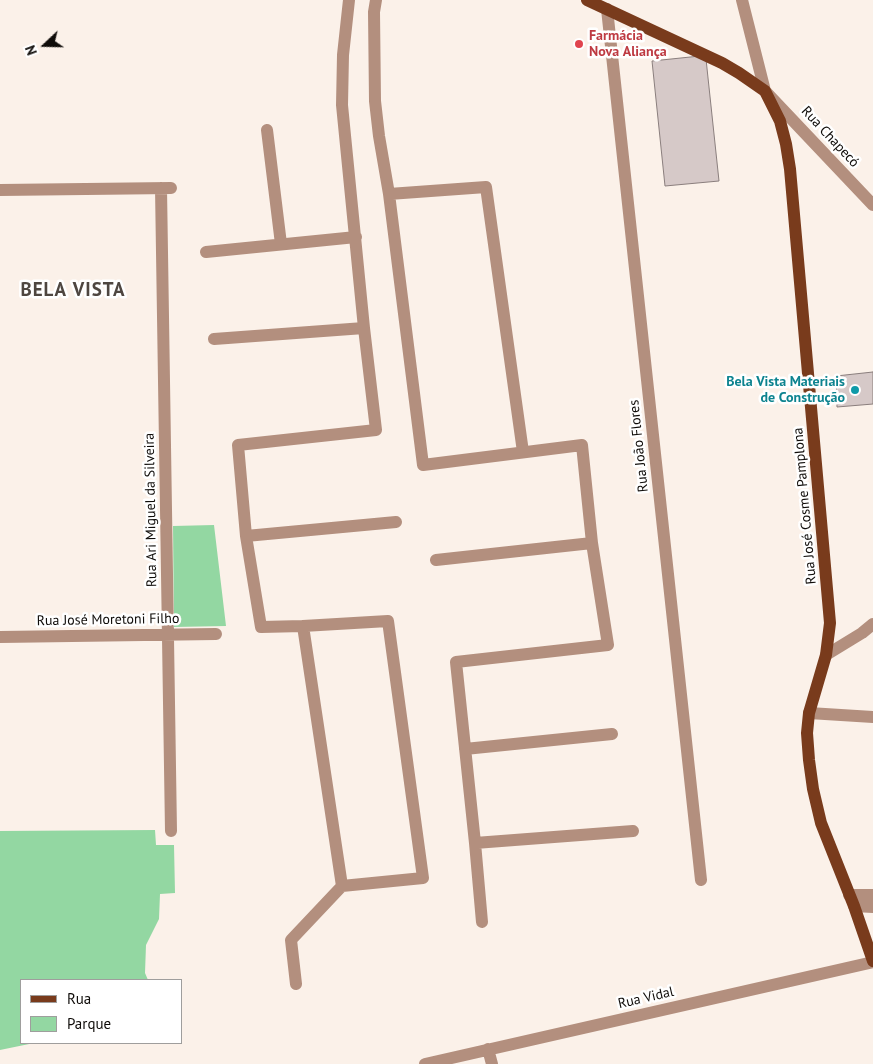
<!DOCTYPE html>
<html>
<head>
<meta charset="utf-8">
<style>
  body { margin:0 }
  #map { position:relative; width:873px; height:1064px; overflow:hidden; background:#fbf1e9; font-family:"PT Sans",sans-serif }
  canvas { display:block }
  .legend { position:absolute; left:20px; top:979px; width:162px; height:65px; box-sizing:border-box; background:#fff; border:1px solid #9f9e9d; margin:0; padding:6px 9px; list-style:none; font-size:15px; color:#0f0c09 }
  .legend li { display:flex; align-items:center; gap:10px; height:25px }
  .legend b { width:25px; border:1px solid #9f9e9d }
  .north { position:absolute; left:20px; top:20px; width:50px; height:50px; -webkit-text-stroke:4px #fff; paint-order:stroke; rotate:249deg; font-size:14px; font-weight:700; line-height:20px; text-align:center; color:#0f0c09 }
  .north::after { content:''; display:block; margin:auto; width:18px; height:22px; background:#0f0c09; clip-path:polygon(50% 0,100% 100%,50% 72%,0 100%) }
</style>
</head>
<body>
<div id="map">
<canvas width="873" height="1064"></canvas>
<ul class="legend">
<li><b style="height:6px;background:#793b1c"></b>Rua</li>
<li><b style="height:14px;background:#93d7a2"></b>Parque</li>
</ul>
<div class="north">N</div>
</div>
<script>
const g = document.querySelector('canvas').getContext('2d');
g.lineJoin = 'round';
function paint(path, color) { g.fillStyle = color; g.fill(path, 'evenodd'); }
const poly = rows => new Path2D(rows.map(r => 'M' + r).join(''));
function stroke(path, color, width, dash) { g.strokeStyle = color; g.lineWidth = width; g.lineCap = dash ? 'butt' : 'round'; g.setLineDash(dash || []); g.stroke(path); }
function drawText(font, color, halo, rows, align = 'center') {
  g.font = font + ' "PT Sans",sans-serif'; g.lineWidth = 5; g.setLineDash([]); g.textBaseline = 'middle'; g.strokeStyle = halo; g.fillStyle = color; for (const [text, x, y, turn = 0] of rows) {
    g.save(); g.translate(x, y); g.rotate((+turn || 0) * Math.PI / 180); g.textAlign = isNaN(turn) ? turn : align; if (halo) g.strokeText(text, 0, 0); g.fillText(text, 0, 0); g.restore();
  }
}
paint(poly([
  [214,525,226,626,174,627,173,526],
  [155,830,156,845,174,845,175,893,160,894,159,919,146,945,145,973,148,980,21,980,21,1043,34,1043,0,1050,0,831]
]), '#93d7a2');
const building = poly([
  [700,56,706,59,719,181,665,186,652,61,700,56],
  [873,372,873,404,837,407,836,376,873,372]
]);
paint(building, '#d6c9c8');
stroke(building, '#8a7e7d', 1);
stroke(poly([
  [376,0,374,12,375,101,379,136,389,194,423,465,582,445,592,543,608,645,456,662,475,843,482,922],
  [742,0,765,91,873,205],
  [607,9,701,880],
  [267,130,281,244],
  [161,188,171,831],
  [0,190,171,188],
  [389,194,486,187,523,452],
  [206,252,356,237],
  [214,339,364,328],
  [246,536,396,522],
  [436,560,592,543],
  [303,626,342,886],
  [0,637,216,634],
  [826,655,862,633,873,624],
  [809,713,873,717],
  [465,749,612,734],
  [475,843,633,831],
  [849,895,873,895],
  [854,906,873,907],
  [296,984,291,940,342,886,423,878,388,621,303,626,261,627,246,536,238,445,376,430,364,328,342,105,343,55,349,0],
  [488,1049,492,1064],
  [425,1064,873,962]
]), '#b38f7e', 12);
stroke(poly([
  [587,0,722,63,739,73,765,91,780,121,786,144,790,169,830,623,826,655,809,713,807,733,809,760,813,789,821,823,854,906,873,961]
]), '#793b1c', 12);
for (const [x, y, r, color] of [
  [579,44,5,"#e0444e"],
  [855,390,5,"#0f9aa8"]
]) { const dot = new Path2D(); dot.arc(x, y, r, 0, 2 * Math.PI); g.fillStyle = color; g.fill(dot); stroke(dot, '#fff', 2); }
drawText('bold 14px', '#be3a42', '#fff', [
  ["Farmácia",589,36],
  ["Nova Aliança",589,52]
], 'left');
drawText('14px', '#0f0c09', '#fff', [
  ["Rua Chapecó",830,137,47],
  ["Rua João Flores",639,446,-96],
  ["Rua José Cosme Pamplona",805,506,-95],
  ["Rua Ari Miguel da Silveira",151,510,-91],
  ["Rua José Moretoni Filho",108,620,-1],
  ["Rua Vidal",646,998,-13]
]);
drawText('bold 14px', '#0d838f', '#fff', [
  ["Bela Vista Materiais",845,382],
  ["de Construção",845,398]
], 'right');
g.letterSpacing = '1px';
drawText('bold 19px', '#4e4640', '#fff', [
  ["BELA VISTA",73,291]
]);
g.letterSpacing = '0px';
</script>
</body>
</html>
